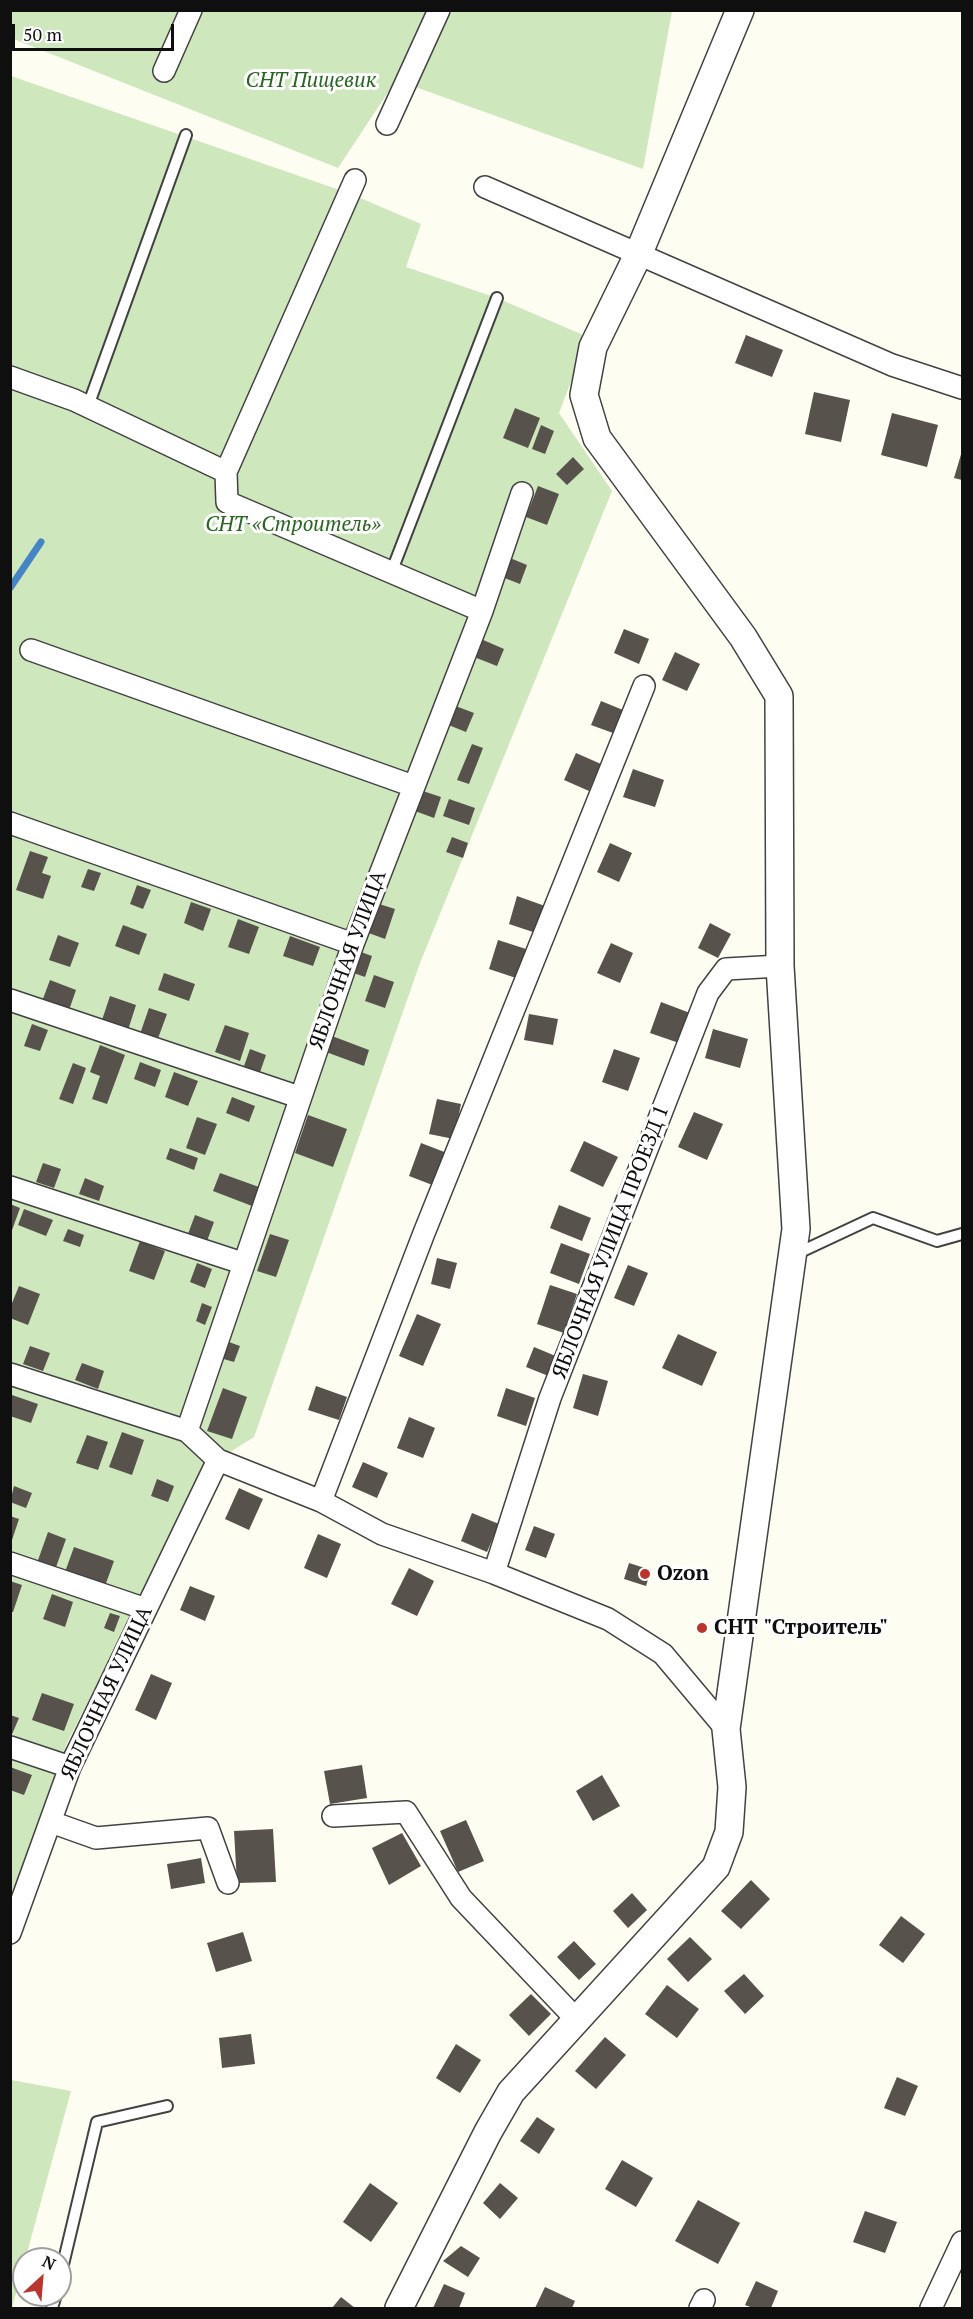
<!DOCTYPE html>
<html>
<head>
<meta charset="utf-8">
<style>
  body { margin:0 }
  #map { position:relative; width:973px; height:2319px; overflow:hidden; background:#fefdf2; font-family:"PT Serif",serif }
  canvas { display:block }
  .frame { position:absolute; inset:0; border:12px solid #0f0f0f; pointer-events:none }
  .north { position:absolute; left:12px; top:2247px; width:60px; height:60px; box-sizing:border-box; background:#fff; border:2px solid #9f9f9f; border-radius:50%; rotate:26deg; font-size:16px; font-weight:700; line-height:24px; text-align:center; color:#0f0f0f }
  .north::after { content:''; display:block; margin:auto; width:21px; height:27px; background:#b8362e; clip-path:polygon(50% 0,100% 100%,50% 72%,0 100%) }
  .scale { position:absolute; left:12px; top:24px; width:162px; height:27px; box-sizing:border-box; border:3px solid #0f0f0f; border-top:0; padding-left:8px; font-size:18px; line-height:21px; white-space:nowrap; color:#0f0f0f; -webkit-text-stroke:4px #fff; paint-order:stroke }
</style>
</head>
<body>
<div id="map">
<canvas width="973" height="2319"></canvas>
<div class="frame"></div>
<div class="north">N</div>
<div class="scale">50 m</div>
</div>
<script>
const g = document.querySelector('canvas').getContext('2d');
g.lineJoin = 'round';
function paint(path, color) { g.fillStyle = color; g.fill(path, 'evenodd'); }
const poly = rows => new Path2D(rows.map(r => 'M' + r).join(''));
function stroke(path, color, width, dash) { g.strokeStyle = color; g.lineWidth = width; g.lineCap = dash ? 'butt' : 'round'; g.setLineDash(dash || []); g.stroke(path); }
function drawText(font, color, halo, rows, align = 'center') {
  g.font = font + ' "PT Serif",serif'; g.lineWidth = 6; g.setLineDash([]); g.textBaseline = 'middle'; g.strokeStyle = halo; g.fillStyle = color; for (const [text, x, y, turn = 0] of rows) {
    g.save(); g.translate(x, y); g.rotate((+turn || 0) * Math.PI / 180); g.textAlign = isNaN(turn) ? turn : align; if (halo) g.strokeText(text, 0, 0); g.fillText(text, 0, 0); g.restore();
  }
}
paint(poly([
  [10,11,672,11,643,169,396,80,338,168,11,38],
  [11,76,351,194,421,224,406,267,497,298,588,337,559,413,612,491,420,963,254,1437,206,1467,67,1743,11,1914],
  [11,2080,71,2091,12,2308,10,2308]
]), '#cfe7bd');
stroke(poly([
  [10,588,41,542]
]), '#4585c6', 7);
paint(poly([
  [746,335,783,350,772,377,735,363],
  [814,392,850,400,841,442,805,434],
  [515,408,540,418,528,448,503,438],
  [892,413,938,425,927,467,881,455],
  [541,425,554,431,545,454,532,449],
  [962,451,962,480,954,478],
  [573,457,584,469,567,485,556,474],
  [538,486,559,494,547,525,526,517],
  [510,558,527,565,520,584,502,577],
  [624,629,649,639,639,664,614,653],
  [481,639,504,649,497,666,474,657],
  [675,652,700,664,687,691,662,680],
  [601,701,623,710,613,733,591,725],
  [453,705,474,713,466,732,446,724],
  [472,744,483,748,469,784,457,780],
  [576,753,601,764,589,791,564,780],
  [633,769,664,780,655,807,623,797],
  [423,791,441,797,434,818,415,811],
  [449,799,475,808,469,825,443,816],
  [452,837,468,843,463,858,446,852],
  [610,843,632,853,619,882,597,872],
  [30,851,48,857,42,873,51,876,43,899,16,890],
  [88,869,101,873,94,891,81,887],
  [137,885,151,890,143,909,130,904],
  [517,896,545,906,536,933,509,924],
  [191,902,211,909,203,931,184,923],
  [376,903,395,909,385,939,366,932],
  [238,919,259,927,249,954,228,947],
  [710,923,731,934,718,958,698,948],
  [123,925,147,934,139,955,115,946],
  [58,935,79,943,70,967,49,960],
  [290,936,320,947,313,966,283,956],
  [498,940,526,949,516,978,489,969],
  [611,943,633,953,620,983,597,973],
  [358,951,372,956,365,977,351,972],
  [164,973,195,984,189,1001,158,990],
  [374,975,394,982,385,1008,365,1001],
  [50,980,76,990,68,1013,41,1004],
  [110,996,136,1005,128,1030,102,1020],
  [661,1002,690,1013,679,1043,650,1033],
  [149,1008,167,1014,157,1041,140,1034],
  [529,1014,558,1019,553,1045,524,1040],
  [32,1024,48,1030,40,1051,24,1046],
  [225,1025,249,1033,240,1061,215,1052],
  [713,1029,748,1039,740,1068,705,1058],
  [332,1036,369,1050,364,1066,326,1052],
  [100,1045,125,1055,107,1104,92,1099,100,1076,90,1072],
  [250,1049,266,1055,259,1075,243,1069],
  [614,1049,640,1058,628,1091,602,1082],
  [140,1062,161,1070,155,1087,134,1079],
  [73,1063,86,1068,73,1104,59,1099],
  [174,1072,198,1081,188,1106,165,1097],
  [232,1097,255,1106,249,1122,226,1113],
  [437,1099,461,1104,454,1139,429,1134],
  [694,1112,723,1124,707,1160,678,1147],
  [308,1115,347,1129,333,1167,295,1153],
  [197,1117,217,1124,205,1155,186,1148],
  [584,1141,618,1157,603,1187,570,1171],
  [421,1143,447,1153,435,1186,409,1176],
  [170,1148,198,1158,194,1170,166,1159],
  [43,1163,61,1169,54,1188,36,1182],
  [220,1173,259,1187,252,1206,213,1191],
  [85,1178,104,1186,99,1201,79,1194],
  [10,1204,20,1208,11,1233,10,1233],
  [559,1205,591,1218,582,1241,550,1228],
  [24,1209,53,1220,46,1236,18,1225],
  [195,1215,214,1222,207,1241,188,1234],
  [68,1229,84,1235,80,1247,63,1241],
  [270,1234,289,1240,276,1277,257,1271],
  [140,1241,165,1251,154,1280,129,1271],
  [561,1243,590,1254,579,1284,550,1273],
  [437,1258,457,1263,450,1289,431,1284],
  [197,1263,212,1269,205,1288,190,1282],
  [628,1265,648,1273,634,1306,614,1298],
  [550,1285,577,1294,564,1333,537,1324],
  [19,1286,40,1294,28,1325,10,1318,10,1308],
  [202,1303,212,1307,205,1325,196,1321],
  [417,1314,441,1324,423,1366,399,1356],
  [678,1334,717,1352,702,1386,662,1368],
  [226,1341,240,1346,234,1362,220,1358],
  [30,1346,50,1353,43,1371,23,1364],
  [534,1347,558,1357,551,1377,526,1367],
  [82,1363,104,1371,98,1389,75,1380],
  [583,1374,608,1381,598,1416,573,1408],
  [316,1386,347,1397,339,1420,308,1410],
  [223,1388,247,1397,232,1439,207,1431],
  [506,1388,535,1398,526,1426,497,1416],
  [12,1395,38,1404,31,1423,10,1416],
  [409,1417,435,1428,423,1458,397,1448],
  [122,1432,144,1440,132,1475,109,1467],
  [87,1435,108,1442,98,1470,76,1463],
  [363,1462,388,1473,377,1498,352,1487],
  [157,1479,174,1486,168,1502,151,1496],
  [14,1486,32,1493,26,1508,10,1502],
  [239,1488,263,1499,249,1530,225,1519],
  [472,1513,499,1524,487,1552,461,1541],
  [10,1516,19,1519,11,1543,10,1543],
  [534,1526,555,1534,546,1558,525,1550],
  [48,1532,66,1539,55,1570,37,1563],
  [318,1534,341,1544,327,1578,304,1568],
  [74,1547,114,1561,105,1586,65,1572],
  [629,1563,651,1570,646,1586,624,1579],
  [409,1568,434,1581,417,1616,391,1604],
  [10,1581,22,1585,13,1612,10,1612],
  [190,1586,215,1596,205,1621,180,1610],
  [52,1594,73,1602,65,1627,43,1619],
  [110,1613,120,1616,114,1632,104,1628],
  [151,1674,172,1683,156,1720,135,1710],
  [42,1693,74,1704,64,1731,32,1720],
  [10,1715,19,1718,10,1739],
  [362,1765,367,1798,330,1804,324,1771],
  [10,1767,32,1775,24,1795,10,1790],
  [602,1775,620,1806,593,1821,576,1791],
  [466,1820,484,1861,458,1872,440,1831],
  [273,1829,276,1882,237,1883,234,1831],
  [402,1833,421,1866,389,1885,372,1848],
  [201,1858,205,1883,171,1889,167,1864],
  [751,1880,770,1899,741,1929,721,1911],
  [632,1893,647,1910,628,1928,613,1911],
  [901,1916,925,1934,903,1963,879,1945],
  [243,1932,252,1961,216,1972,207,1943],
  [690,1937,712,1959,688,1982,667,1959],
  [574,1941,596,1964,579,1980,557,1957],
  [744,1974,764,1996,745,2014,724,1991],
  [667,1985,699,2009,677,2038,645,2014],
  [531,1994,551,2014,529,2036,509,2015],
  [251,2034,255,2064,222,2068,219,2038],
  [605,2037,626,2055,596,2089,575,2071],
  [456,2044,481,2060,460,2093,436,2078],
  [897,2077,918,2086,905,2116,884,2108],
  [537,2117,555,2129,539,2154,520,2141],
  [622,2160,653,2178,636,2207,605,2189],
  [370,2183,398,2203,371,2242,343,2222],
  [500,2183,518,2198,500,2219,483,2203],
  [698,2200,740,2223,718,2264,675,2241],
  [865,2211,897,2222,885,2253,853,2242],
  [461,2246,480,2258,468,2277,443,2261],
  [756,2281,778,2291,771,2308,753,2308,745,2305],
  [444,2284,465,2293,459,2308,433,2308],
  [545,2287,575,2301,572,2308,535,2308],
  [341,2297,355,2308,332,2308]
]), '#57524c');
const service = poly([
  [88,406,186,135],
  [391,573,497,298],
  [796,1254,873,1218,937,1241,962,1234],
  [60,2277,97,2122,167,2106],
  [52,2308,56,2295]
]);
const minor = poly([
  [164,71,191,10],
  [387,124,439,10],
  [485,187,892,365,962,388],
  [10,377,74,400,226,472,227,502,482,611],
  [226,472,355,180],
  [31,650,413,786],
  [10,823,353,944],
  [10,1000,299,1097],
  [10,1187,242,1263],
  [10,1374,187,1431,218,1460,321,1501,382,1534,494,1573,608,1619,663,1654,726,1729],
  [187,1431,353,944,482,611,522,493],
  [321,1501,424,1233,644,686],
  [10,1563,146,1609],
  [494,1573,550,1398,708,993,726,969,780,966],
  [10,1747,70,1767],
  [333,1816,406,1812,461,1898,577,2020],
  [51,1822,96,1838,208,1828,228,1883],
  [10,1933,70,1767,218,1460],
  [700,2308,704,2300],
  [931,2308,962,2242]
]);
const tertiary = poly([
  [399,2308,488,2132,511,2092,716,1867,729,1832,732,1787,726,1729,796,1229,780,966,779,696,743,637,597,438,584,395,593,347,638,255,740,10]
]);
stroke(service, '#424242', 14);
stroke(minor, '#424242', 24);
stroke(tertiary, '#424242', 30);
stroke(service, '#fff', 10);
stroke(minor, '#fff', 21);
stroke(tertiary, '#fff', 27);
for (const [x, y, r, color] of [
  [645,1574,6,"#b8362e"],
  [702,1628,6,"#b8362e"]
]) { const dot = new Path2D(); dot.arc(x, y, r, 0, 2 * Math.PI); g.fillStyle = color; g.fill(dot); stroke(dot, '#fff', 2); }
drawText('italic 21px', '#296422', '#fff', [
  ["СНТ Пищевик",311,81],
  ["СНТ «Строитель»",293,525]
]);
drawText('21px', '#0f0f0f', '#fff', [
  ["ЯБЛОЧНАЯ УЛИЦА",348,960,-70],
  ["ЯБЛОЧНАЯ УЛИЦА ПРОЕЗД 1",611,1242,-69],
  ["ЯБЛОЧНАЯ УЛИЦА",107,1693,-65]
]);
drawText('bold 21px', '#0f0f0f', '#fff', [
  ["Ozon",657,1574],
  ["СНТ \"Строитель\"",714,1628]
], 'left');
</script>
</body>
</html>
